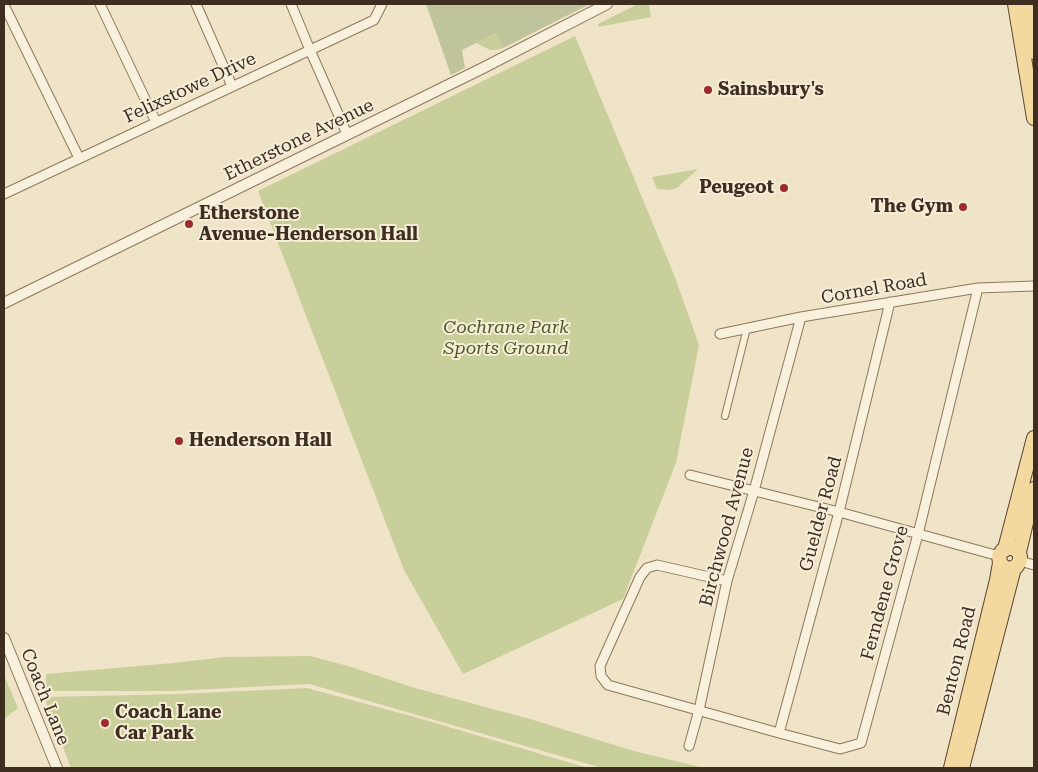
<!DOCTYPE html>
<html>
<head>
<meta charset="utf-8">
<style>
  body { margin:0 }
  #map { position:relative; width:1038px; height:772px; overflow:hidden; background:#f0e4c8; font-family:"Roboto Serif",serif }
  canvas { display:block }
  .frame { position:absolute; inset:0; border:5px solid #3d2e20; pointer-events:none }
</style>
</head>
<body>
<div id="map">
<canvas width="1038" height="772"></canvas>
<div class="frame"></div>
</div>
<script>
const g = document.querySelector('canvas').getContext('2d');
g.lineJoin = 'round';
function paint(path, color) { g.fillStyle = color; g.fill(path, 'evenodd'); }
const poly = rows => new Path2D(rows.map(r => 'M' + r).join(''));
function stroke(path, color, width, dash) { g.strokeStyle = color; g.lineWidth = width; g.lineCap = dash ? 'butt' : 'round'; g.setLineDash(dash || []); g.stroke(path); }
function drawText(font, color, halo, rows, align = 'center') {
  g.font = font + ' "Roboto Serif",serif'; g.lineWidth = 4; g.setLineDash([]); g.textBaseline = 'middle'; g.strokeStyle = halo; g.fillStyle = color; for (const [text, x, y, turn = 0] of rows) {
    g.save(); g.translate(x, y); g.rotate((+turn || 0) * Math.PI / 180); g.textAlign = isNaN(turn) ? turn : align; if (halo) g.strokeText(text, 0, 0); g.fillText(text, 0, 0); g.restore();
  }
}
paint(poly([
  [638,4,649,4,651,17,598,27,598,24],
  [496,33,503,48,497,50,490,50,476,43],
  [575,36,675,277,699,345,676,463,623,599,463,674,404,570,258,191],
  [698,169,677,188,669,190,657,189,652,177],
  [310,656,348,666,415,688,530,719,634,751,704,768,602,768,309,684,172,691,46,691,46,674,173,663,225,657],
  [4,675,18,708,4,719],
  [307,688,422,719,588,768,71,768,44,697,179,694]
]), '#c9cf9b');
paint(poly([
  [426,4,590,4,503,48,496,33,462,50,465,68,451,75]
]), '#bfc49a');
const pedestrian = poly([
  [725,416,747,328]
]);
const minor = poly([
  [100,4,156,122],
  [196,4,232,86],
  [291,4,310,50,347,134],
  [4,5,79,158],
  [4,194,374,20,382,4],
  [720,334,801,317,978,288,1034,286],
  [690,475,839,512,999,556],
  [1020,561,1034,565],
  [727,581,657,565,647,568,640,577,600,666,601,676,608,685,779,733,840,749,861,743,918,534,978,288],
  [779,733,839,512,890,302],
  [689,746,699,710,727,581,754,491,801,317]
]);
const tertiary = poly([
  [4,303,483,68,607,4],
  [4,638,57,768]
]);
const primary = poly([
  [1015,4,1034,118],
  [1026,4,1034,52],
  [1005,549,1034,438],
  [1019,552,1034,489],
  [951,768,997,580,1000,563,999,556,1002,551,1008,548,1013,548,1019,552,1020,557,1020,561,1016,567,1008,569,1005,568,1000,563],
  [962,768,1014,568]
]);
stroke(pedestrian, '#8d765c', 8);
stroke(minor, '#8d765c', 11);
stroke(tertiary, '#8d765c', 12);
stroke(primary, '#5b4430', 16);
stroke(pedestrian, '#faf1dc', 6);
stroke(minor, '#faf1dc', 9);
stroke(tertiary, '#faf1dc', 10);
stroke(primary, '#f3d9a0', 14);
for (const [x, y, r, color] of [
  [708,90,5,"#9e2a2b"],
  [784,188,5,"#9e2a2b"],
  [963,207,5,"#9e2a2b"],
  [189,224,5,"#9e2a2b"],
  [179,441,5,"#9e2a2b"],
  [105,723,5,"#9e2a2b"]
]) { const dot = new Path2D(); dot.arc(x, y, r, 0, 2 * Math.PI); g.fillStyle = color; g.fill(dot); stroke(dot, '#f7eed8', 2); }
drawText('18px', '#3d2e20', '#f7eed8', [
  ["Felixstowe Drive",190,88,-25],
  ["Etherstone Avenue",299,140,-26],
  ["Cornel Road",874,289,-10],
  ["Guelder Road",821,514,-75],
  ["Birchwood Avenue",727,527,-75],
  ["Ferndene Grove",885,593,-75],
  ["Benton Road",957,661,-76],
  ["Coach Lane",45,697,68]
]);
drawText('bold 18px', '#3d2e20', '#f7eed8', [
  ["Sainsbury's",718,90],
  ["Peugeot",774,188,"right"],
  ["The Gym",953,207,"right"],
  ["Etherstone",199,214],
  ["Avenue-Henderson Hall",199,235],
  ["Henderson Hall",189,441],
  ["Coach Lane",115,713],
  ["Car Park",115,734]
], 'left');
drawText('italic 18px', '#4d5a26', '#f7eed8', [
  ["Cochrane Park",506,328],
  ["Sports Ground",506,349]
]);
</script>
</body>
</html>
